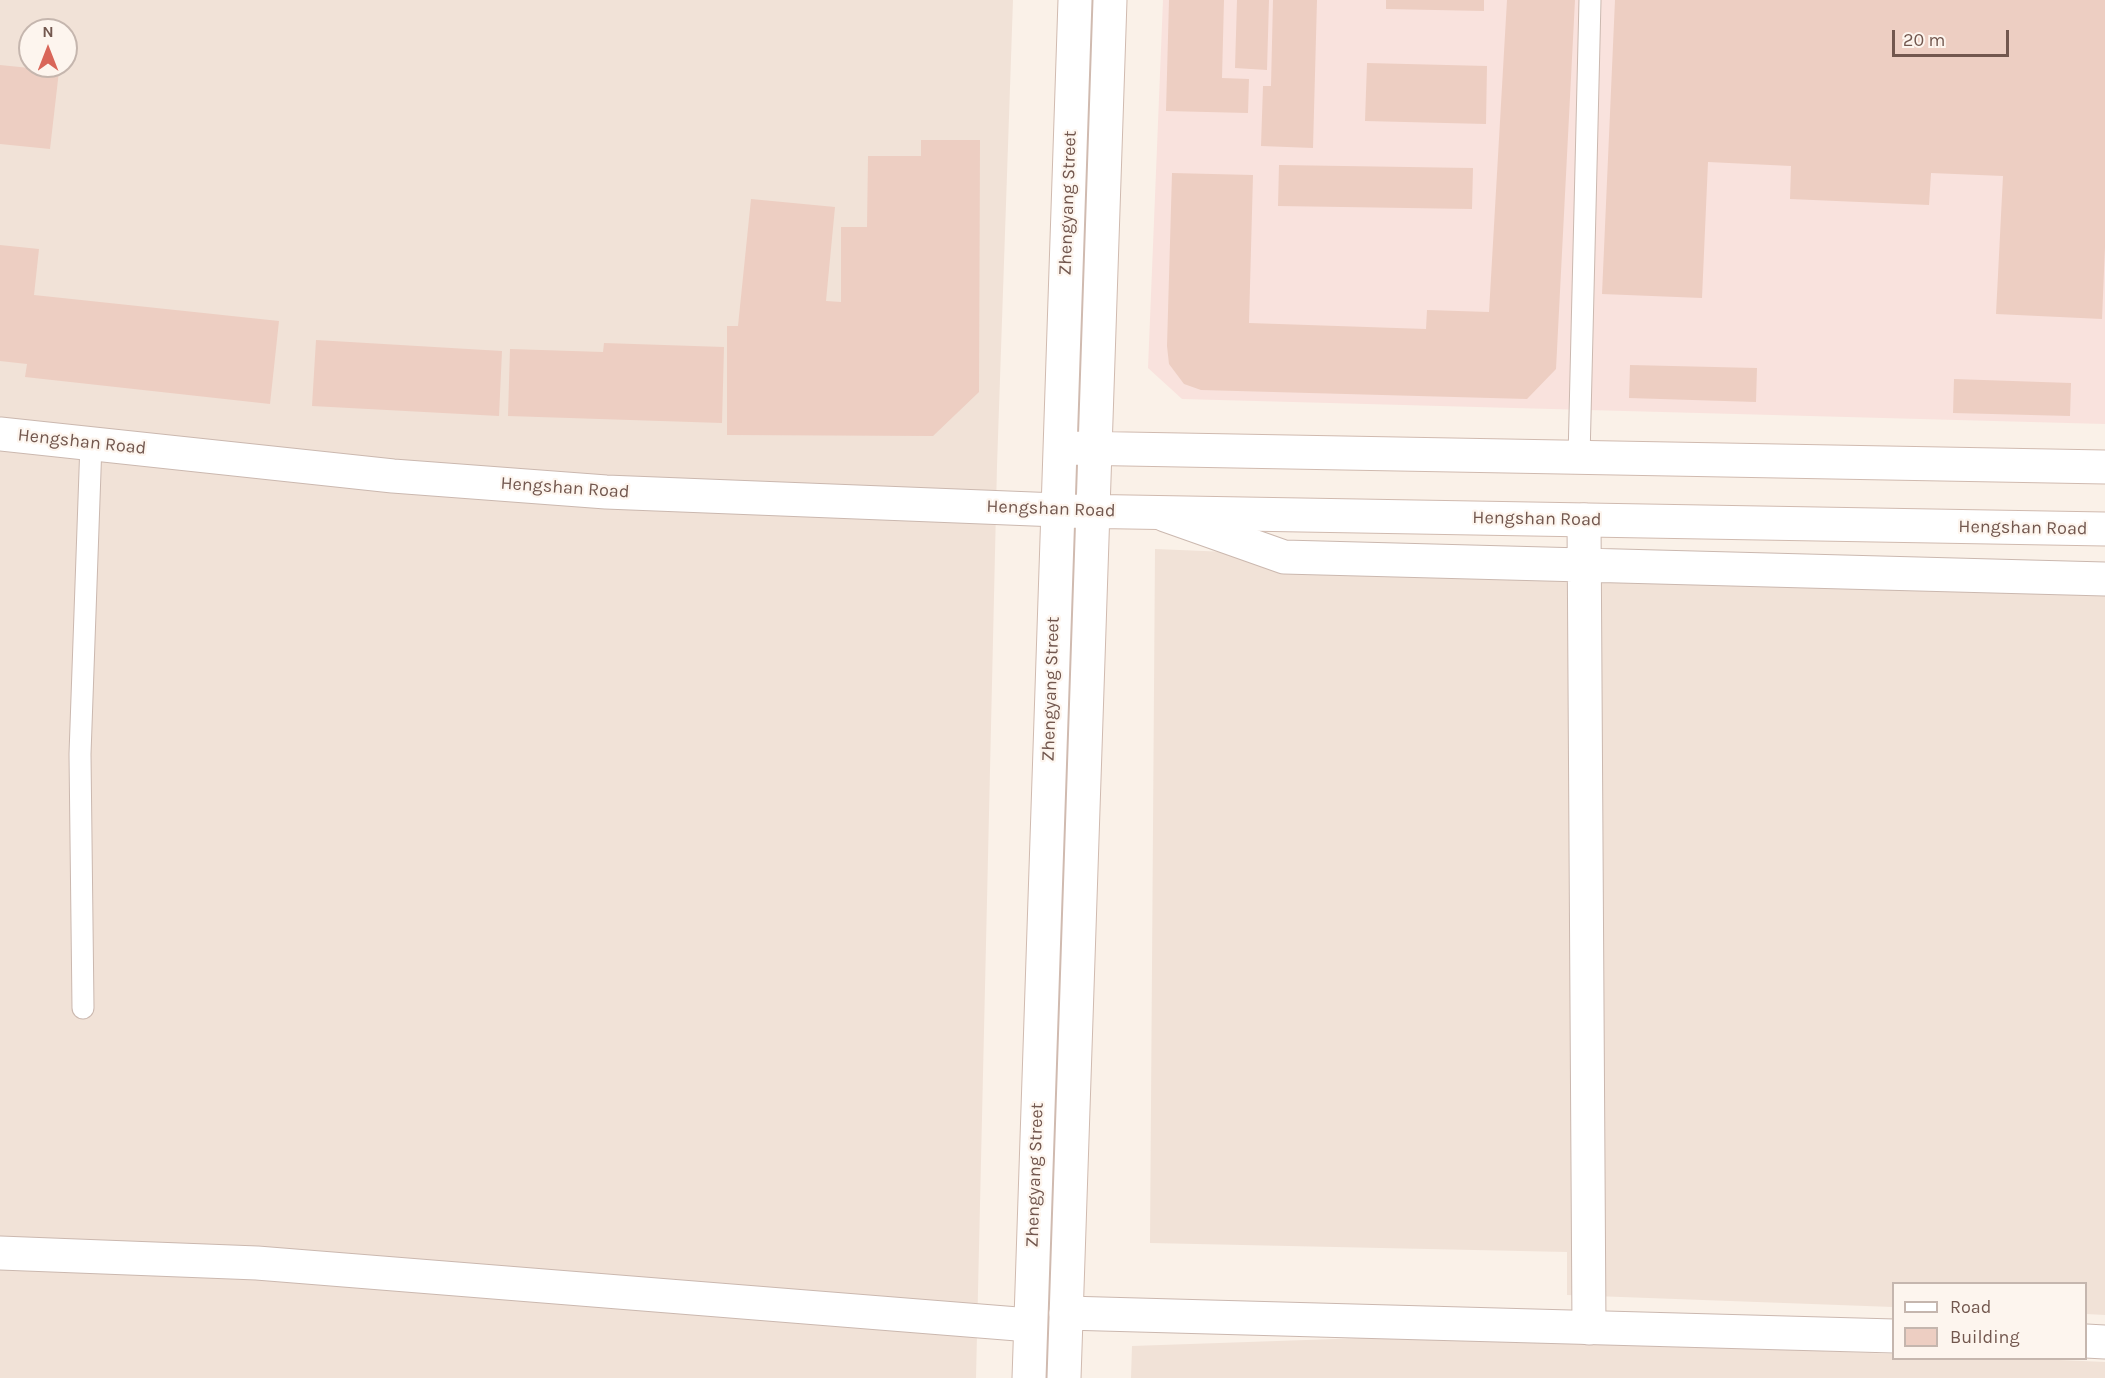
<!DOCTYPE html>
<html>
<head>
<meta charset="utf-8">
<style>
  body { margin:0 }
  #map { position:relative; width:2105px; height:1378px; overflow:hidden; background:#faf1e8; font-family:Karla,sans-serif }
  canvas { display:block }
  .legend { position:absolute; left:1892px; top:1282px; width:195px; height:78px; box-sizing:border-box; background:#fdf5ee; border:2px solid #c5b6ae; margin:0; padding:8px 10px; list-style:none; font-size:18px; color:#72574e }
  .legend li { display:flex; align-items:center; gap:12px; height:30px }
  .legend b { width:30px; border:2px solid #c5b6ae }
  .north { position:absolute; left:18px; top:18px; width:60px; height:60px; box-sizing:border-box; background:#fdf5ee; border:2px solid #c5b6ae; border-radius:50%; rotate:0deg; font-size:16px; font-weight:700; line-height:24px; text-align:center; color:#72574e }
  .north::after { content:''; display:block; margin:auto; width:21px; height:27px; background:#d96659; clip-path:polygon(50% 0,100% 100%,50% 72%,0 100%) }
  .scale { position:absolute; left:1892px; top:30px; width:117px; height:27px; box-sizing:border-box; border:3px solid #72574e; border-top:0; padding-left:8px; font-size:18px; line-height:21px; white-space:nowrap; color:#72574e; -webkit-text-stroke:4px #fdf5ee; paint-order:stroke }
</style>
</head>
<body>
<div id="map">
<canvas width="2105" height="1378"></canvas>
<ul class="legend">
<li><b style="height:8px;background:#fff"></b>Road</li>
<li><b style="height:16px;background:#edcec2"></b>Building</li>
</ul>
<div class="north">N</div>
<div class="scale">20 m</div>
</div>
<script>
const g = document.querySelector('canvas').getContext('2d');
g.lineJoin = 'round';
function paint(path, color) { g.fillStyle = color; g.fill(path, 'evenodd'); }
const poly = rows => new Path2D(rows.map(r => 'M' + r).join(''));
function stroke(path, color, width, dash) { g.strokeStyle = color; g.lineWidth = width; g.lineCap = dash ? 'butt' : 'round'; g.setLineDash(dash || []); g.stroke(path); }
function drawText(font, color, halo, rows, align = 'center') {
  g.font = font + ' Karla,sans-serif'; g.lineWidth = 4.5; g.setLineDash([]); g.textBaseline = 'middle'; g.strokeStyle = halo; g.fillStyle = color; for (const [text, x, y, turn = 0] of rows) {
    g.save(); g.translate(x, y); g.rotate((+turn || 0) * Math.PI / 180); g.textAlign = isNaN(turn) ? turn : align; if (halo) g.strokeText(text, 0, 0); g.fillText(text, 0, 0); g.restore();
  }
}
paint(poly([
  [0,0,1013,0,997,466,976,1378,0,1378],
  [30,30,66,30,66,66,30,66],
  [1155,549,2105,588,2105,1315,2086,1314,2086,1284,1894,1284,1893,1307,1567,1295,1567,1252,1150,1243],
  [1451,1335,1893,1354,1894,1358,2014,1358,2105,1362,2105,1378,1131,1378,1132,1346]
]), '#f1e2d7');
paint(poly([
  [1163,0,2105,0,2105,424,1182,399,1148,368]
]), '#f9e2dd');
paint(poly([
  [1169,0,1224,0,1222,78,1249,79,1248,113,1166,111],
  [1237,0,1269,0,1267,70,1235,68],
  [1273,0,1317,0,1313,148,1261,146,1263,86,1271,86],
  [1386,0,1484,0,1484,11,1386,9],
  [1507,0,1575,0,1556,369,1527,399,1201,390,1184,384,1169,364,1167,346,1172,173,1253,175,1249,323,1426,329,1427,310,1489,312],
  [1615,0,2105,0,2105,247,2102,319,1996,314,2003,176,1931,173,1929,205,1790,199,1791,166,1708,162,1702,298,1602,294],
  [1367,63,1487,66,1486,124,1365,121],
  [0,65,59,71,50,149,0,144],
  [921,140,980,140,979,392,933,436,727,435,727,326,738,326,751,199,835,207,826,301,841,302,841,227,867,227,868,156,921,156],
  [1279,165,1473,168,1472,209,1278,206],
  [0,245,39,249,34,295,279,321,270,404,25,377,27,364,0,361],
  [316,340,502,351,499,416,312,406],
  [604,343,724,347,722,423,508,416,510,349,603,352],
  [1630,365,1757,368,1756,402,1629,398],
  [1954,379,2071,383,2070,416,1953,413]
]), '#edcec2');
const service = poly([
  [1579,458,1590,0],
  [83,1008,80,754,91,443]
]);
const minor = poly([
  [1165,515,1284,557,2105,579],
  [1584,520,1589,1328],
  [0,1253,257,1263,1030,1325]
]);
const tertiary = poly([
  [0,434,393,476,606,492,1058,510],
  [1066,1313,1894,1336],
  [2086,1341,2105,1342]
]);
const secondary = poly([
  [1072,448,2105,467],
  [1072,511,2105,529],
  [1029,1378,1075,0],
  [1064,1378,1110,0]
]);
stroke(service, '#cbb8af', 23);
stroke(minor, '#cbb8af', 35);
stroke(tertiary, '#cbb8af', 35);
stroke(secondary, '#d0baaf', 35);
stroke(service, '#fff', 21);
stroke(minor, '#fff', 33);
stroke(tertiary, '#fff', 33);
stroke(secondary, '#fff', 33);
drawText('18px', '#72574e', '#fdf5ee', [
  ["Zhengyang Street",1068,203,-88],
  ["Hengshan Road",82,442,6],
  ["Hengshan Road",565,488,4],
  ["Hengshan Road",1051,509,2],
  ["Hengshan Road",1537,519,1],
  ["Hengshan Road",2023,528,1],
  ["Zhengyang Street",1051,689,-88],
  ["Zhengyang Street",1035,1175,-88]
]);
</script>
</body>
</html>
